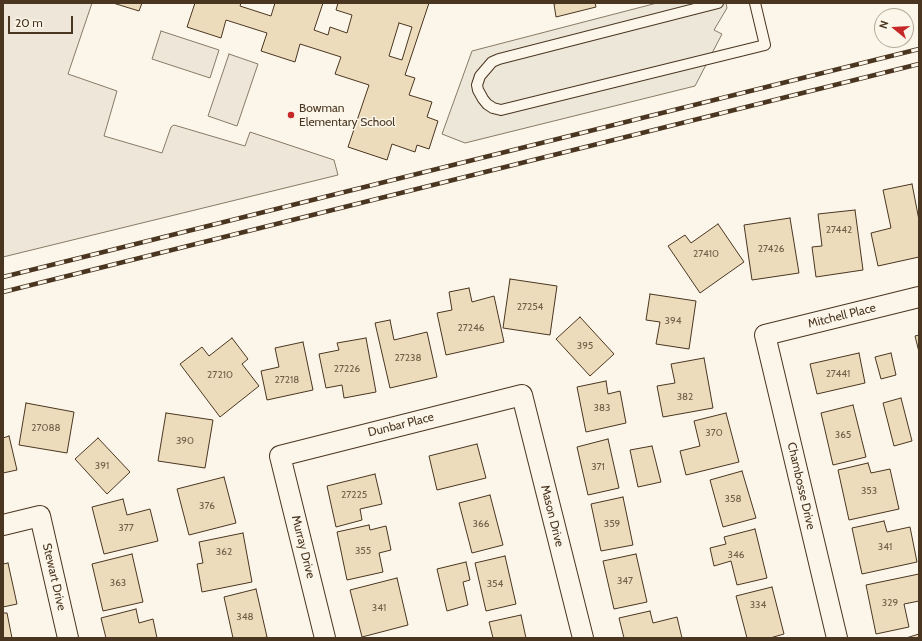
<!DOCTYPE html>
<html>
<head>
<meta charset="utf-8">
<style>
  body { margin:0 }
  #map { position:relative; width:922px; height:641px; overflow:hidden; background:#fbf6e9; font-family:Cabin,sans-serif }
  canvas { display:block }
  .frame { position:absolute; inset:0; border:4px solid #4a3520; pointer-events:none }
  .north { position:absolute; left:874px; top:8px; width:40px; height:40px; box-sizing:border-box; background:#fbf6e9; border:1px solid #b4a999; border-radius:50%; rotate:288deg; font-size:11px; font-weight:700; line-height:16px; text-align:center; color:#4a3520 }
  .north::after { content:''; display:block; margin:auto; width:14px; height:18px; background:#c62828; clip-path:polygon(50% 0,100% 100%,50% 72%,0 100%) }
  .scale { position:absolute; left:8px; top:16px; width:65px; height:18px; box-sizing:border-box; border:2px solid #4a3520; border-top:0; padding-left:5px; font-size:12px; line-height:14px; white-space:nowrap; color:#4a3520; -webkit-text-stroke:3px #fbf6e9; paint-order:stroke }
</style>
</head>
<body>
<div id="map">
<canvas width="922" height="641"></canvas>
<div class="frame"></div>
<div class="north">N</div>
<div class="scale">20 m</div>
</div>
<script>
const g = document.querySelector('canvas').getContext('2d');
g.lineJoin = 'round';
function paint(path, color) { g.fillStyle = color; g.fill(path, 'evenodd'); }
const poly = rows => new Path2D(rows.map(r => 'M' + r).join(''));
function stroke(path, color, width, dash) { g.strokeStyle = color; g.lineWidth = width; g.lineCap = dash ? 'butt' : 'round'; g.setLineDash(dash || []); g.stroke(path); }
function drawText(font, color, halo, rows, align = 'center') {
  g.font = font + ' Cabin,sans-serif'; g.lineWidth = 3; g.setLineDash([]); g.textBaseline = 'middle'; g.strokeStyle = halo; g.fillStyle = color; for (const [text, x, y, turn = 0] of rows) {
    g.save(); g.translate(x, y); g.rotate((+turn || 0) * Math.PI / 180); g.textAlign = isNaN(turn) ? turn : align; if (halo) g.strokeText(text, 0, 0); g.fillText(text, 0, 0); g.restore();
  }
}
const green = poly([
  [3,3,92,3,68,74,117,91,104,136,162,153,171,127,174,125,245,146,250,132,334,160,338,175,3,257,3,3],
  [161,31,219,50,210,78,152,59,161,31],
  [229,54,258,64,237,126,208,116,229,54]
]);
paint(green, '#ede6d9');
stroke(green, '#887966', 1);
const parking = poly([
  [657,3,726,3,727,8,714,30,722,34,695,86,465,143,442,134,472,51,657,3]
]);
paint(parking, '#ede7d9');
stroke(parking, '#887966', 1);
const building = poly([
  [113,3,142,3,139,11,113,3],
  [195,3,241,3,240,6,271,16,275,3,323,3,314,30,328,35,330,27,347,33,352,15,336,10,338,3,429,3,405,75,415,78,409,95,432,102,427,117,438,121,429,149,417,145,415,152,392,144,387,160,348,147,369,85,335,74,341,57,300,44,295,62,261,51,267,33,226,20,221,38,187,27,195,3],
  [399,23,412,27,402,60,389,56,399,23],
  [559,3,595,3,596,7,556,17,554,4,559,3],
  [912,184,919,220,919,257,878,266,871,233,891,228,883,190,912,184],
  [855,210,863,270,816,277,812,247,822,246,818,214,855,210],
  [790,218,799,273,752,280,744,225,790,218],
  [718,224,744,262,700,293,668,246,685,235,691,243,718,224],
  [510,279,557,286,550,335,503,328,510,279],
  [469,288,472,302,494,296,504,342,446,355,437,313,452,310,449,292,469,288],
  [650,294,696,301,689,349,656,344,660,322,646,320,650,294],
  [580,317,614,354,590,376,556,339,580,317],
  [390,320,394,340,427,332,437,377,390,388,375,323,390,320],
  [919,335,919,352,915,336,919,335],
  [232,338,248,359,242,364,259,386,220,417,180,364,202,347,209,356,232,338],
  [366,338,376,392,344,398,342,385,326,388,319,354,339,350,337,343,366,338],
  [303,342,313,390,267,400,261,371,279,367,275,348,303,342],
  [859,353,865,383,817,394,810,364,859,353],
  [891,353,896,375,881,379,875,357,891,353],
  [704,358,713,408,663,417,657,386,675,383,671,364,704,358],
  [606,381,608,394,620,391,626,423,586,432,577,387,606,381],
  [901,398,912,441,894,446,883,403,901,398],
  [26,403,74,412,67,453,19,445,26,403],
  [853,405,866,457,833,465,821,413,853,405],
  [166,413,213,420,205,468,158,461,166,413],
  [726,413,739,462,686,475,680,451,700,446,694,421,726,413],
  [9,436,17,470,3,473,3,438,9,436],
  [98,438,130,472,107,494,75,459,98,438],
  [608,439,619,488,588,495,577,447,608,439],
  [477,444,486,478,437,490,429,456,477,444],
  [652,446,661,482,638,487,630,450,652,446],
  [868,463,871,473,890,469,899,509,849,520,838,470,868,463],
  [742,471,756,518,723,527,710,480,742,471],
  [375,474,382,504,360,509,362,520,336,527,327,486,375,474],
  [224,477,236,523,189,535,177,489,224,477],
  [490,495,503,545,472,553,459,503,490,495],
  [623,497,633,545,601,551,591,504,623,497],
  [123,499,127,515,150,509,158,541,104,554,92,507,123,499],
  [884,521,887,532,910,527,917,562,862,574,852,528,884,521],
  [369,525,370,530,386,526,391,550,379,553,383,572,347,580,337,532,369,525],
  [755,529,767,578,737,585,731,561,714,566,710,548,726,544,724,537,755,529],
  [243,533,252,582,202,592,197,564,203,563,199,542,243,533],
  [132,554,143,602,103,611,92,564,132,554],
  [636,554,647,602,614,609,603,561,636,554],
  [505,556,516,604,486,611,475,563,505,556],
  [466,562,470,580,463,582,468,605,447,611,437,569,466,562],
  [8,563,17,604,3,607,3,564,8,563],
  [919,574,919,601,904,604,909,627,876,634,866,585,919,574],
  [397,578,408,625,362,637,350,590,397,578],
  [772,587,784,634,770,638,747,638,736,596,772,587],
  [256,589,267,637,263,638,233,638,224,597,256,589],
  [136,609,139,623,153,619,157,638,106,638,101,618,136,609],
  [650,611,653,623,677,617,682,638,624,638,619,618,650,611],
  [3,613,7,613,12,638,3,638,3,613],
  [521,615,526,638,493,638,489,622,521,615],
  [919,634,919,638,906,638,919,634]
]);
paint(building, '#ecdcbc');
stroke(building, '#4a3520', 1);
const lane = poly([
  [718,3,499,59,492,62,480,76,477,85,478,90,483,99,487,104,493,108,501,110,765,45,755,3]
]);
const street = poly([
  [3,525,40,516,68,638],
  [325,638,280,456,522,395,583,638],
  [837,638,765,335,919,297]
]);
stroke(lane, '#4a3520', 12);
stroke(street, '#4a3520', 22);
stroke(lane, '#fbf6e9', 10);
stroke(street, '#fbf6e9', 20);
const rail = poly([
  [3,277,919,49],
  [3,292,919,64]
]);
stroke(rail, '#4a3520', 4.5);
stroke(rail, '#fbf6e9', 3, [9]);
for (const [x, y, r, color] of [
  [291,115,4,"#c62828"]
]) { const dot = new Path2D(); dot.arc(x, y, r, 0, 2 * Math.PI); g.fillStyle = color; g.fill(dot); stroke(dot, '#fbf6e9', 1.5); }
drawText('10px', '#725f47', null, [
  ["27442",839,230],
  ["27426",771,249],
  ["27410",706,254],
  ["27254",530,307],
  ["394",673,321],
  ["27246",471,328],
  ["395",585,346],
  ["27238",408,358],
  ["27226",347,369],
  ["27441",838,374],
  ["27210",220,375],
  ["27218",287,380],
  ["382",685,397],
  ["383",602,408],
  ["27088",46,428],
  ["370",714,433],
  ["365",843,435],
  ["390",185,441],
  ["391",102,466],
  ["371",598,467],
  ["353",869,491],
  ["27225",354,495],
  ["358",733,499],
  ["376",207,506],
  ["366",481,524],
  ["359",612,524],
  ["377",126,528],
  ["341",885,547],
  ["355",363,551],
  ["362",224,552],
  ["346",736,555],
  ["347",625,581],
  ["363",118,583],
  ["354",495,584],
  ["329",890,603],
  ["334",758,605],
  ["341",379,608],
  ["348",245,617]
]);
drawText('12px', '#4a3520', '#fbf6e9', [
  ["Bowman",299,108],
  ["Elementary School",299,122]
], 'left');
drawText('12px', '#4a3520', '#fbf6e9', [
  ["Mitchell Place",842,316,-14],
  ["Dunbar Place",401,425,-14],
  ["Chambosse Drive",801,486,77],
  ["Mason Drive",552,516,76],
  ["Murray Drive",303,547,76],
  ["Stewart Drive",54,577,77]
]);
</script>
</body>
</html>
